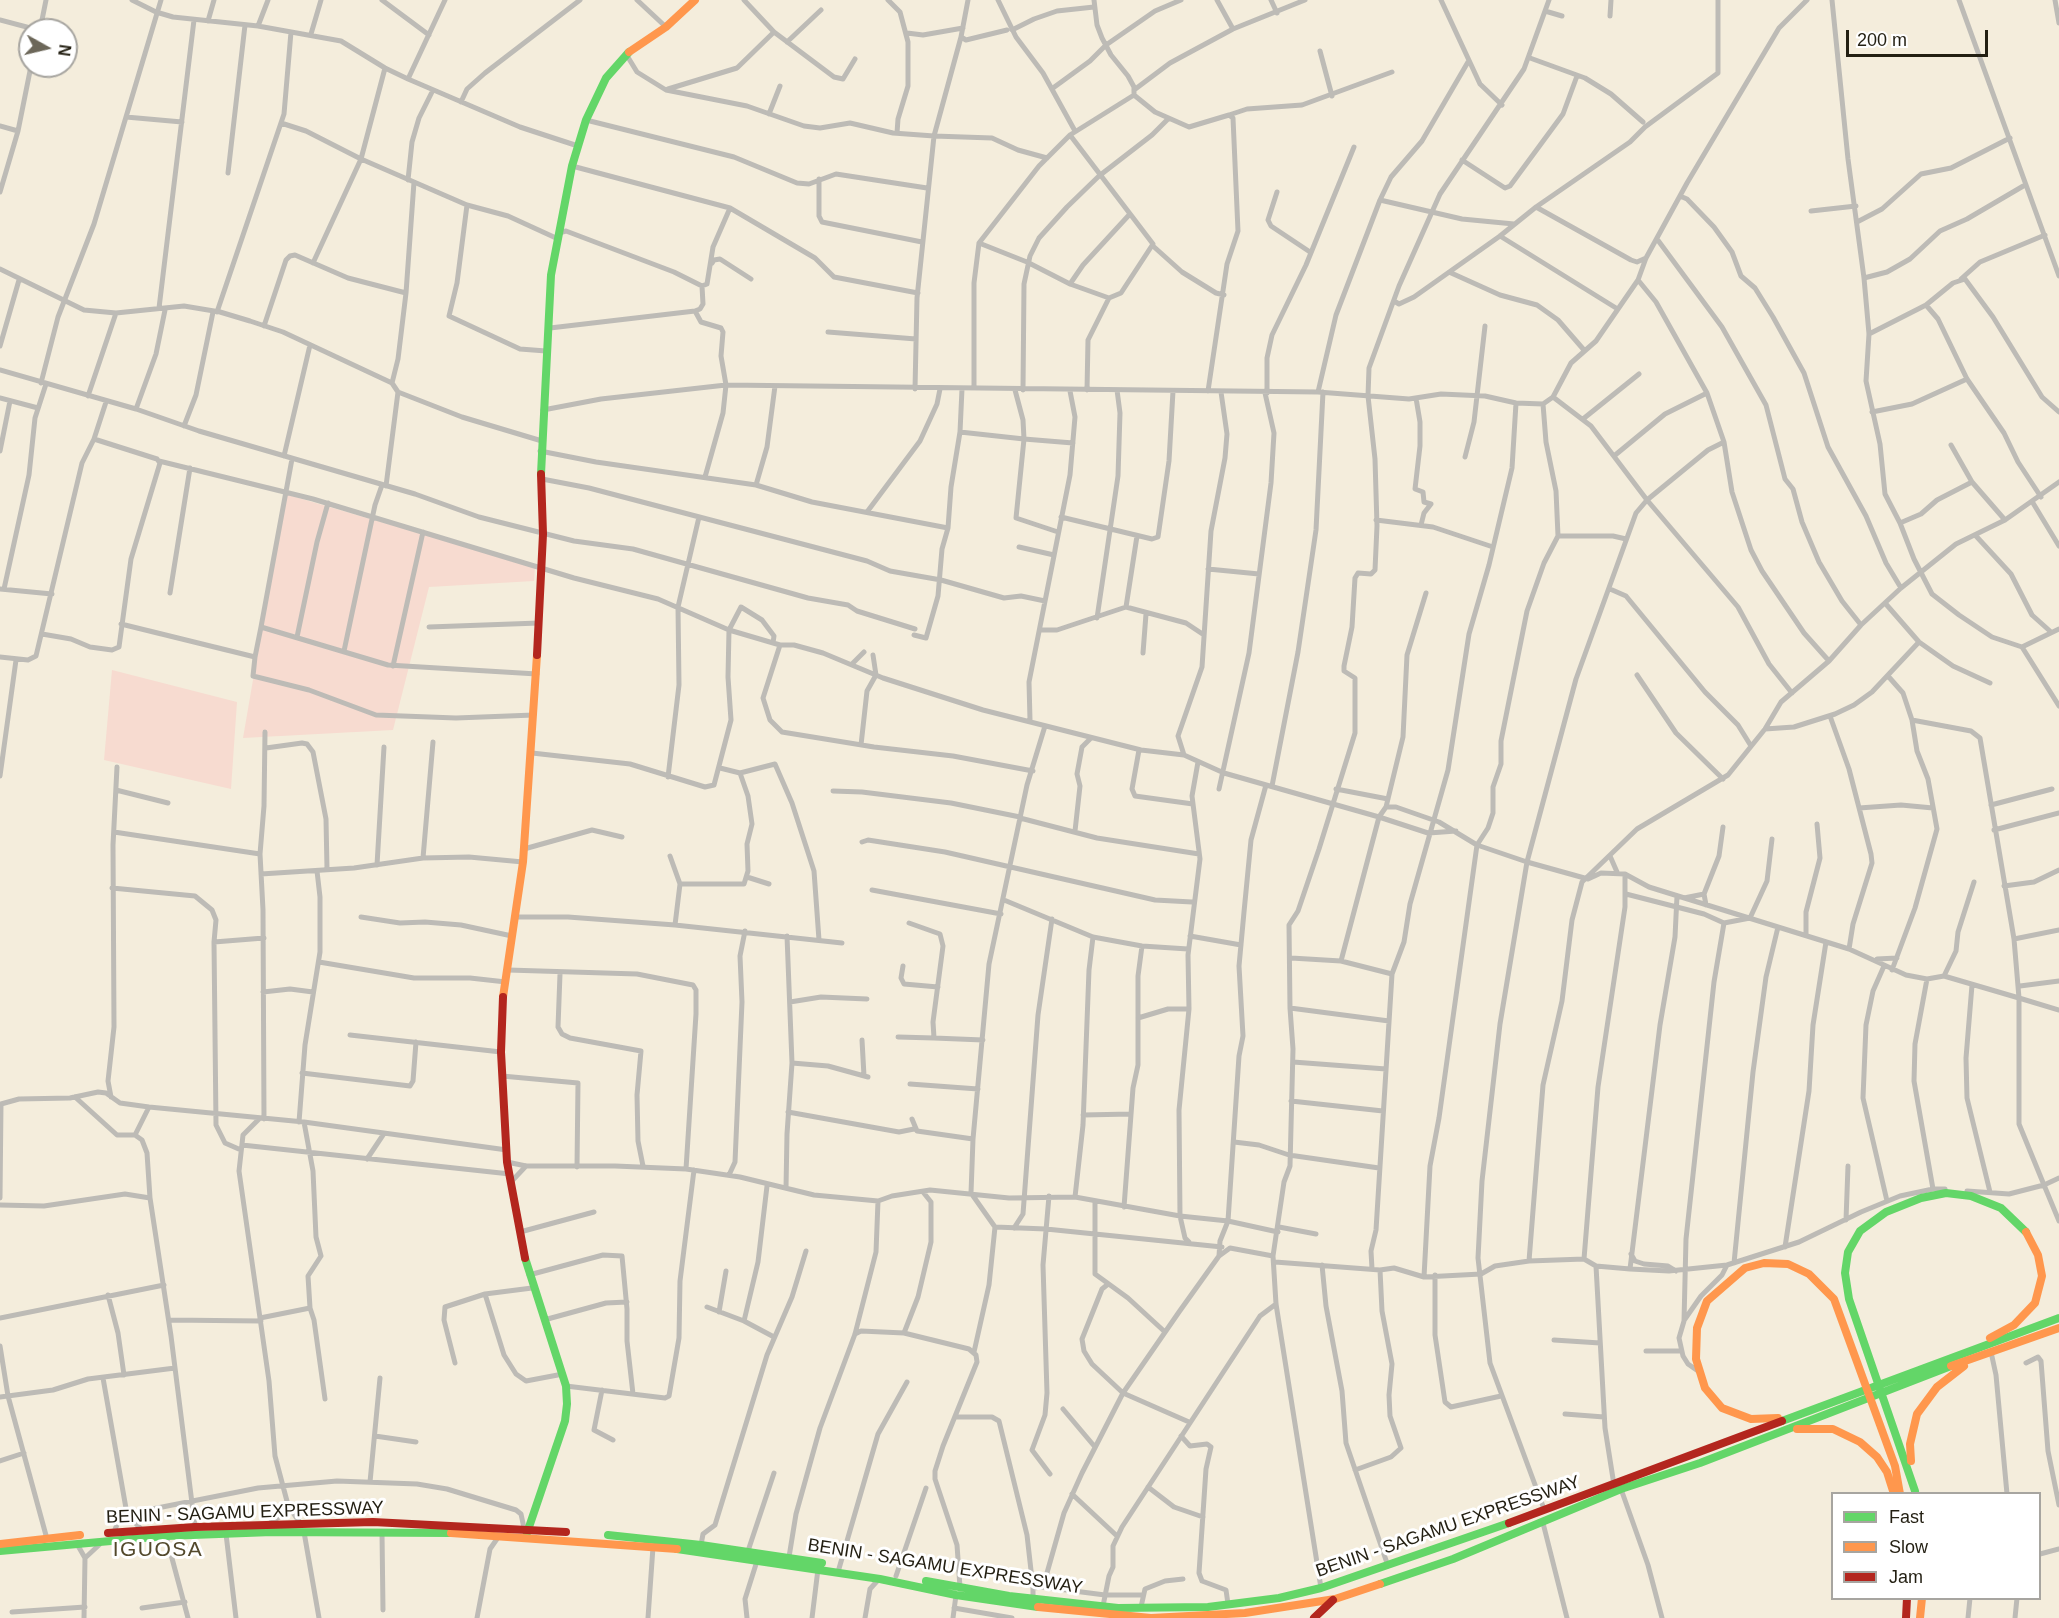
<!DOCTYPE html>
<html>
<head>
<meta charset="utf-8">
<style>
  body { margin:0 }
  #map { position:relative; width:2059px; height:1618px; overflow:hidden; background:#f4eddc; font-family:Helvetica,sans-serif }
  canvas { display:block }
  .legend { position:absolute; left:1831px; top:1492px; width:210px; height:108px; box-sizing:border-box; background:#fff; border:2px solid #a7a5a0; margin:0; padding:8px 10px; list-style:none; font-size:18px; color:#231f12 }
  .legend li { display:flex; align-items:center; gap:12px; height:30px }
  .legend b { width:30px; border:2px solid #a7a5a0 }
  .north { position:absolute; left:18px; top:18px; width:60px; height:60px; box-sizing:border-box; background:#fff; border:2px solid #a7a5a0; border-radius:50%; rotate:98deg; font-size:16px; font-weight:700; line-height:24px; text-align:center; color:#231f12 }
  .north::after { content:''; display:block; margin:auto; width:21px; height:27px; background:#6c6759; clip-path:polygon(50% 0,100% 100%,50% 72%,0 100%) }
  .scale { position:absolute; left:1846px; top:30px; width:142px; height:27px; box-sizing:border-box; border:3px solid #231f12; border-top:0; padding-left:8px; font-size:18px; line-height:21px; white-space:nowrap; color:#231f12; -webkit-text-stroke:4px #fff; paint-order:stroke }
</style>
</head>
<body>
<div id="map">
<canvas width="2059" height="1618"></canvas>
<ul class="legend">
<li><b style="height:8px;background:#63d668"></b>Fast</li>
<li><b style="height:8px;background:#ff974d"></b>Slow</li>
<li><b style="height:8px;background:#b3261e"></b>Jam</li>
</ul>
<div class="north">N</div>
<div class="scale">200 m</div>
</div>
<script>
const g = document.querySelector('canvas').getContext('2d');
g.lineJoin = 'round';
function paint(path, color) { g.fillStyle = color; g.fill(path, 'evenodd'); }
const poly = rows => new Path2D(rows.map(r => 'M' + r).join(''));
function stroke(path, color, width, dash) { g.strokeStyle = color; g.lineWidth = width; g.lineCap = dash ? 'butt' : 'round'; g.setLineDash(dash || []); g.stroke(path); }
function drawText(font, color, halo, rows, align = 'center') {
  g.font = font + ' Helvetica,sans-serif'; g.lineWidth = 6; g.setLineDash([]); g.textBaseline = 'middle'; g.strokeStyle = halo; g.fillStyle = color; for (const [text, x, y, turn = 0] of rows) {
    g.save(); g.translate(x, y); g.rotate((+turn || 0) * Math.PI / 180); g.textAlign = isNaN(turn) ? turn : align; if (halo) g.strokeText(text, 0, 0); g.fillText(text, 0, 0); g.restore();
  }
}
paint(poly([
  [285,494,535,567,534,581,429,587,393,730,243,738],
  [112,670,237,702,231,789,104,760]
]), '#f7dbd0');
stroke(poly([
  [132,0,156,12,173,17,258,26,341,41,385,68,408,79,520,127,578,146],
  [382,0,429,35],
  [637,0,666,27],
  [744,0,774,32,834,77,843,79,855,59],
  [888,0,900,12,908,42,908,86,898,119,897,133],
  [968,0,961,37,934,136,992,138,1018,150,1047,158],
  [998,0,1016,37,1043,73,1075,131],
  [1217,0,1233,29],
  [1271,0,1277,13],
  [1441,0,1480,84,1502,105],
  [1832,0,1848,159,1864,278,1869,334,1866,381,1880,444,1885,494,1900,523,1914,559,1932,594,1959,615,1992,637,2022,647,2059,706],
  [1959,0,2059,276],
  [2055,0,2059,23],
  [1545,11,1562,16],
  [1610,16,1611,0],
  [0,20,38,30],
  [208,21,214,0],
  [258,26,268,0],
  [40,30,46,0],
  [1012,30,1034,19,1057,11,1094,7],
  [907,33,923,35,963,28],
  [311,34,321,0],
  [961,37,966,40,1007,30],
  [787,42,821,10],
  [1320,51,1332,96],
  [626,54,637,72,666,90,747,106,804,126,820,128,850,123,893,133,934,136,917,298,915,389],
  [1530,58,1585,78,1611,94,1643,122],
  [408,79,445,0],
  [1053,88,1090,61,1106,45,1155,11,1181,0],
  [668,89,737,68,774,32],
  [1134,90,1170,63,1233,29,1305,0],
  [1134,95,1155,112,1189,127,1229,115,1233,118,1238,231,1227,264,1208,391],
  [461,102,467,89,485,73,580,0],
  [769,114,780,86],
  [1229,115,1247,109,1302,105,1392,72],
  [126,117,182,122],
  [586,120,734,157,797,183,809,184,836,174,927,188],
  [281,123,306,131,361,159,467,205,508,216,556,238],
  [0,126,18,131],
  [1462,160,1505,188,1510,186,1563,114,1577,76],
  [572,166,730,208,815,258,834,277,918,293],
  [228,173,245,25],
  [819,179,819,216,822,222,922,242],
  [408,180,412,142,419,118,433,90],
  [0,192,18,131,31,66],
  [1277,192,1268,220,1271,226,1310,252],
  [1680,196,1687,199,1714,227,1732,252,1741,276,1755,288,1773,317,1804,373,1828,447,1866,516,1886,563,1901,588],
  [1380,200,1462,219,1514,224],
  [467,205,457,283,449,316,520,349,546,351],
  [1536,207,1631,260,1637,262,1646,258],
  [1811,211,1856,206],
  [1857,222,1882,209,1921,174,1951,168,2010,138],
  [559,233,566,231,674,272,702,286],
  [1500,236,1616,308],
  [1657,239,1722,327,1766,405,1785,479,1793,489,1802,522,1819,562,1842,601,1861,625],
  [979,243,1027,262,1070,284,1109,298,1121,293,1153,244,1070,135],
  [1153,246,1182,272,1216,293,1224,295],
  [313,263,361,159,385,68],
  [712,263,714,260,720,259,751,279],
  [0,269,84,310,116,313,184,306,220,312,250,321,283,332,392,383,398,392,462,417,542,441],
  [1449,272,1500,295,1537,305,1558,320,1584,350],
  [1864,278,1887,272,1910,259,1940,231,1967,219,2025,185],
  [1961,279,1980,262,2045,235],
  [1638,280,1656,302,1707,393,1724,442,1708,450,1647,500,1738,607,1769,664,1792,693],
  [1070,284,1083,265,1129,215],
  [702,286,707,284,713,247,730,208],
  [1394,301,1399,304,1414,297,1500,236,1536,207,1630,142,1645,127,1718,73,1718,0],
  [1926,305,1938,319,1967,379,2004,433,2018,462,2041,497],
  [159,308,194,20],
  [695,311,701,322,721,328,723,332,721,356,726,385,723,413,705,477],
  [217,312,284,114,291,32],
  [264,326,286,260,290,256,295,255,348,278,406,293],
  [550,328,695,311,700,309,703,304,702,286],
  [828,332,916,339],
  [1869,334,1926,305,1953,283,1965,279,1993,317,2042,397,2059,412],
  [0,346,19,280],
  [0,370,136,409,199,431,415,494,479,517,574,541,633,549,808,598,848,605,857,611,915,629],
  [41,383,58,317,94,224,161,0],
  [392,383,398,359,406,293,414,182],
  [974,388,974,283,979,243,1039,166,1070,135,1134,95,1134,87,1128,76,1111,55,1102,38,1097,25,1094,0],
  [1015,390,1023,420,1024,439,1073,443],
  [1023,390,1024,284,1030,256,1039,238,1067,207,1099,176,1152,135,1168,119],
  [1087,390,1088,340,1109,298],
  [1318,392,1336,315,1380,200,1391,177,1422,141,1468,62],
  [1267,393,1267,358,1272,335,1306,265,1354,147],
  [88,396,116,313],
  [0,398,38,408],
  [1416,398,1420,422,1420,446,1415,489,1423,492,1424,502,1431,504,1424,513,1421,525],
  [136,409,156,354,165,310],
  [543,410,601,399,726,385,1318,392,1409,399,1441,394,1485,396,1516,403,1543,404,1553,397,1571,363,1596,341,1638,280,1646,258,1687,183,1779,28,1807,0],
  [1872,412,1912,404,1967,379],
  [1583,419,1639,374],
  [184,426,196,395,213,312],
  [960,432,1024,439,1016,518,1058,532],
  [1724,442,1732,492,1751,550,1762,571,1804,633,1829,661],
  [1951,445,1972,482,2005,520],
  [0,451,10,401],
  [540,451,596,462,756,485,812,502,948,528],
  [284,456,310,345],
  [1614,456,1665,414,1707,393],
  [1465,457,1474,422,1485,326],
  [292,459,261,627,388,665,537,674],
  [159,461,313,499,574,578,658,599,729,630,780,645,794,645,823,653,883,678,983,710,1141,750,1184,755,1224,773,1379,817,1386,807,1396,807,1439,822,1477,845,1527,862,1588,879,1601,873,1625,874,1649,887,1849,949,1906,975,1927,979,1944,976,2019,998,2019,1124,2044,1185,2059,1178],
  [542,479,589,488,867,561,890,571,941,580,1004,598,1021,596,1045,601],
  [756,485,767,447,775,386],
  [386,486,398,392],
  [2033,503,2059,546],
  [867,512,920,441,937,404,940,389],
  [1061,517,1152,539,1158,537,1169,461,1173,391],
  [1376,520,1433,527,1493,547],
  [1900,523,1921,514,1937,500,1972,482],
  [1558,536,1613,536,1626,539],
  [1976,536,2011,574,2032,615,2051,632],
  [1019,547,1054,555],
  [1208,569,1259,574],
  [0,589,52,594],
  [4,589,29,475,35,418,46,384],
  [1610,589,1626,596,1705,692,1738,725,1751,746],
  [170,593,190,468],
  [1885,603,1919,642,1953,666,1990,683],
  [1126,607,1137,536],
  [1097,618,1118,476,1120,413,1117,390],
  [121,624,255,657,253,676,309,690,376,715,456,718,534,715],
  [429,627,539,623],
  [1040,630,1057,630,1126,607,1186,623,1204,635],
  [42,634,71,639,90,647,112,650,119,647,131,559,160,463,157,459,94,439],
  [914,635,926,638,938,596,942,549,948,528,951,487,960,432,962,389],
  [297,637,317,542,328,503],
  [780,645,763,698,770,720,782,732,874,747,953,756,1033,771],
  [2022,647,2059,629],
  [344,651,375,505,382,485],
  [1143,653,1146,614],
  [0,657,28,660,36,656,82,463,94,439,106,402],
  [255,657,261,627],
  [852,664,864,652],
  [393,666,423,532],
  [1637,675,1676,733,1723,779],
  [1888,676,1903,693,1912,720,1917,751,1928,779,1937,829,1915,908,1892,970],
  [1830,716,1849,769,1871,854,1872,863,1853,924,1849,949],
  [1030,720,1029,682,1070,475,1075,417,1070,391],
  [1912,720,1971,731,1980,738,2014,939,2019,998,2059,1010],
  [1765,729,1794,727,1835,714,1854,705,1872,692,1919,642],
  [861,745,867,691,876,675,873,655],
  [266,748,302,743,307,744,313,752,326,819,327,869],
  [1139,750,1132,789,1135,796,1193,804],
  [532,753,630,764,705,787,714,785,731,720,728,677,729,630,741,607,762,620,774,636,773,643],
  [1184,755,1178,736,1202,667,1211,531,1225,458,1227,434,1221,392],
  [740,773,775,764,792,803,814,871,819,940],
  [0,776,16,660],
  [668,777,679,685,678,607,699,517],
  [1272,786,1298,652,1316,530,1323,392],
  [1219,789,1249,653,1271,483,1274,433,1265,393],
  [1336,789,1388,799],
  [116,790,168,803],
  [833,791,862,792,951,803,1020,817],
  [1991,805,2052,789],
  [1386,807,1403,737,1407,655,1426,593],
  [1859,808,1901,805,1933,808],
  [1020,818,1097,838,1199,854],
  [1994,830,2059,813],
  [1075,831,1080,786,1077,774,1082,747,1090,739],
  [114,832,260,854,263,910,264,1119],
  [1429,833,1456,831],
  [862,842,868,840,945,852,1155,900,1192,902],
  [524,849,592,830,622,837],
  [260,854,264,806,265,732],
  [670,856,680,884,675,925],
  [1610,856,1617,872],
  [423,858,433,742],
  [377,865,384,747],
  [261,874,354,868,423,858,469,857,523,862],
  [747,877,769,884],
  [680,884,744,884,748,871,747,844,752,824,748,796,740,773,720,768],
  [2004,886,2034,882,2059,870],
  [112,888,195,896,212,910,216,920,214,942,264,938],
  [872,890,1001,914],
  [1626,894,1704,914,1724,923,1714,982,1686,1239,1684,1321,1679,1338,1683,1356,1688,1364,1698,1371],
  [1677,896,1675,937,1660,1025,1630,1269,1669,1271,1727,1265,1799,1242,1861,1212,1900,1196,1933,1189,1945,1189],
  [1684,898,1704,894],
  [1004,900,1093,937,1142,946,1188,949],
  [1706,905,1704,894,1719,856,1723,827],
  [361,917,400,923,425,922,461,925,512,936],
  [516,917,568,917,675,925,842,943],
  [909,923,940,934,943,946,933,1022,934,1038,983,1040],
  [1724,923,1750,918,1767,881,1772,839],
  [1806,934,1806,912,1820,858,1817,824],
  [1190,936,1241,945],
  [2014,939,2059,930],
  [214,942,216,1125,225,1143,241,1150],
  [1291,958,1341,961,1392,974],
  [1877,959,1897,958],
  [1341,961,1379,817,1428,833],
  [319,962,414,978,470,978,506,982],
  [903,966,901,978,904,984,938,987],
  [1884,966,1873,991,1866,1025,1863,1098,1887,1201],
  [508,970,637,974,693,985,696,990,696,1014,686,1169],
  [560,974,558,1027,562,1034,570,1038,641,1051,637,1095,638,1141,643,1166],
  [1944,976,1956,951,1958,932,1974,882],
  [1927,979,1915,1044,1914,1081,1933,1189],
  [1972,985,1966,1058,1967,1098,1990,1192],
  [2020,986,2059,981],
  [263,992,290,989,313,992],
  [790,1002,821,997,867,999],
  [1290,1008,1389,1021],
  [1138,1018,1168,1009,1189,1009],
  [350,1035,501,1052],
  [898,1037,934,1038],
  [862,1040,864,1076],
  [1293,1062,1386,1069],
  [792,1063,828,1066,868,1077],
  [302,1073,410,1086,413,1081,416,1042],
  [502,1076,578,1083,577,1167],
  [910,1084,978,1089],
  [75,1097,117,1135,135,1135,142,1140,147,1153,150,1198],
  [111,1097,108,1081,114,1027,113,845,117,767],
  [1291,1101,1383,1111],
  [788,1112,899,1132,914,1129],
  [1083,1115,1131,1114],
  [260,1118,243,1135,239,1171,269,1381,275,1456,288,1505,300,1523],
  [912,1119,917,1131,973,1139],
  [299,1122,305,1045,320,952,320,897,317,871],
  [135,1135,149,1107],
  [1234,1142,1259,1145,1289,1155,1379,1168],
  [242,1145,510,1174],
  [367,1159,383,1135],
  [507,1162,526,1166,615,1166,686,1169,740,1177,814,1195,878,1201,892,1196,930,1190,1009,1198,1075,1197,1180,1216,1228,1221,1278,1232],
  [729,1175,735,1162,742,1002,740,956,745,931],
  [511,1182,526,1166],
  [786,1188,787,1134,792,1063,787,936],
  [1967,1191,2009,1194,2044,1185,2059,1221],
  [1049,1196,1043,1265,1047,1393,1045,1415,1032,1450,1050,1474],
  [1075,1197,1083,1125,1089,970,1093,937],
  [0,1198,1,1104,19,1099,70,1098,98,1092,106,1093,120,1103,149,1107,304,1122,507,1150],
  [1095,1202,1095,1274,1128,1298,1165,1332],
  [0,1205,44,1206,125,1194,150,1198,171,1336,195,1527],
  [1124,1207,1133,1088,1138,1065,1138,976,1142,946],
  [1846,1220,1848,1166],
  [995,1227,1046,1229,1222,1247],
  [1279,1227,1316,1234],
  [1014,1228,1023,1214,1038,1015,1052,919],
  [520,1232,594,1212],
  [1189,1242,1185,1238,1180,1216,1179,1110,1189,1009,1188,955,1200,859,1192,796,1198,762],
  [1785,1247,1809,1091,1813,1025,1826,942],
  [1631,1254,1635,1261,1644,1264,1668,1266,1676,1271],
  [1219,1256,1220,1241,1228,1221,1239,1056,1243,1036,1239,966,1244,912,1251,840,1266,785],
  [1584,1259,1598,1087,1625,907,1625,874],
  [1529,1261,1543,1085,1562,1001,1572,920,1582,882,1637,829,1728,775,1765,729,1781,702,1829,661,1861,625,1901,588,1956,544,2005,520,2059,482],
  [1275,1262,1380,1270,1394,1268,1424,1277,1481,1274,1495,1266,1529,1261,1584,1259,1596,1266,1630,1269],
  [1734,1263,1753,1072,1766,977,1778,927],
  [1322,1265,1326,1306,1342,1391,1346,1443,1388,1566],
  [1596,1266,1605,1428,1614,1485],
  [1372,1269,1371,1251,1376,1230,1392,974,1404,942,1410,904,1448,770,1469,634,1489,565,1512,468,1516,403],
  [529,1275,603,1255,622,1256,627,1309,627,1341,633,1394],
  [1435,1275,1435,1335,1445,1402,1451,1407,1501,1396],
  [1424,1277,1430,1166,1439,1118,1477,845,1488,828,1493,813,1493,787,1501,764,1501,741,1527,611,1544,563,1558,536,1556,491,1546,442,1543,404],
  [1107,1285,1102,1289,1082,1339,1084,1351,1092,1364,1123,1393,1189,1422],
  [485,1294,504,1355,516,1374,526,1381,563,1374],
  [108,1295,118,1333,124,1375],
  [707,1307,744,1321,774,1337],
  [310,1308,314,1320,325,1399],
  [719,1312,726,1271],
  [0,1318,164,1285],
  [260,1318,310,1308,308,1276,321,1256,316,1237,313,1171,304,1122],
  [1685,1319,1701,1296,1722,1275,1727,1265],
  [169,1320,261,1321],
  [544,1320,606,1303,627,1302],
  [744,1321,758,1262,767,1186],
  [904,1333,918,1297,931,1242,931,1202,923,1192],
  [855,1334,861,1331,904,1333,969,1349,976,1355,977,1362,943,1446,935,1471,935,1479,957,1545,960,1587],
  [1554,1340,1600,1343],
  [0,1346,8,1396,47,1539],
  [1646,1351,1681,1351],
  [974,1352,989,1285,995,1227,971,1193,973,1139,989,964,1027,785,1045,726],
  [1991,1352,1996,1375,2007,1494],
  [455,1363,444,1320,445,1307,485,1294,532,1288],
  [2026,1363,2038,1357,2041,1361,2048,1451,2059,1505],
  [103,1378,127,1514,142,1530],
  [566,1386,665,1398,669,1396,679,1338,680,1281,694,1170],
  [602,1390,594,1430,613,1440],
  [0,1397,53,1390,88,1379,175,1368],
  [1063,1409,1095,1447],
  [1565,1414,1604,1417],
  [955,1417,992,1417,999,1421,1027,1535,1033,1588],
  [375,1436,416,1442],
  [1181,1436,1190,1446,1207,1444,1211,1447,1206,1469,1199,1573,1202,1581,1226,1590,1228,1604],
  [0,1461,24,1453],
  [1355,1470,1391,1457,1401,1448,1390,1416,1389,1395,1392,1364,1382,1311,1380,1270],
  [370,1482,380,1378],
  [1148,1487,1174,1507,1203,1517],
  [1621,1489,1648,1565,1662,1618],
  [1072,1494,1117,1536],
  [1544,1509,1490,1363,1478,1258,1482,1181,1500,1024,1527,862,1576,679,1636,513,1647,500,1591,426,1553,397],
  [271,1522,284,1514,288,1505],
  [1543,1523,1567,1618],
  [114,1532,118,1522,127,1514,258,1488,337,1481,417,1484,447,1489,516,1510,521,1514,524,1528],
  [304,1532,319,1618],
  [382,1533,383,1610],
  [226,1534,236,1618],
  [166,1536,188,1618],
  [77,1544,85,1558,84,1618],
  [701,1545,703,1534,715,1525,767,1355,792,1297,806,1251],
  [748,1551,774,1473],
  [2040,1554,2059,1549],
  [789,1557,796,1514,820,1428,855,1334,876,1252,878,1201],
  [85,1558,99,1545],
  [838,1572,878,1434,907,1382],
  [896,1576,926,1488],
  [1043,1587,1105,1595,1142,1595],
  [1321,1588,1276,1304,1273,1256,1284,1182,1290,1166,1293,1049,1290,1008,1289,925,1298,911,1319,849,1355,733,1355,678,1344,671,1344,666,1352,627,1355,578,1358,573,1371,574,1375,570,1377,526,1375,459,1368,396,1369,368,1399,286,1440,194,1524,69,1549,0],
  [1033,1598,1033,1588,1043,1587,1064,1513,1082,1473,1123,1393,1179,1312,1219,1256,1230,1248,1273,1256],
  [1103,1606,1109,1576,1113,1567,1113,1546,1122,1527,1260,1316,1276,1304],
  [1141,1607,1145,1589,1165,1581,1183,1579],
  [142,1608,185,1602],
  [954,1608,1012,1618],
  [12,1612,85,1607],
  [477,1618,490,1549,499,1536],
  [648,1618,653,1547],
  [747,1618,745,1599,757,1561],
  [812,1618,818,1569],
  [865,1618,870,1589,879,1579],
  [953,1618,956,1595],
  [1968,1618,1970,1598],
  [2015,1618,2017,1598]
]), '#bdbbb6', 5);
stroke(poly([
  [541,474,551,275,572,166,586,120,606,78,629,52],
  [525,1258,566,1386,567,1404,565,1421,527,1533],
  [1782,1421,2059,1318],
  [1915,1491,1849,1299,1845,1273,1848,1252,1860,1231,1886,1212,1921,1198,1946,1193,1971,1196,2001,1208,2026,1232],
  [608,1535,701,1545,822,1563],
  [677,1549,880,1579,956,1595,1038,1607],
  [0,1551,166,1536,272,1532,451,1533],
  [926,1581,1009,1596,1118,1608,1208,1607,1279,1598,1321,1588,1509,1523],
  [1380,1584,1453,1559,1621,1489,1700,1463,1951,1366]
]), '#63d668', 8);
stroke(poly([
  [629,52,666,27,695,0],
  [503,997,523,862,537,655],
  [1990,1338,2014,1325,2035,1303,2042,1276,2038,1255,2026,1232],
  [1951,1366,2059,1328],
  [1778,1418,1751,1419,1722,1408,1705,1388,1696,1359,1697,1328,1707,1301,1745,1268,1764,1263,1788,1264,1809,1274,1834,1299,1895,1466,1900,1494],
  [1797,1429,1833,1429,1860,1442,1877,1457,1887,1472,1894,1494],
  [1911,1461,1910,1444,1917,1414,1937,1387,1964,1366],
  [451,1533,677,1549],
  [0,1544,80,1535],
  [1038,1607,1151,1618,1245,1613,1335,1599,1380,1584],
  [1920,1618,1922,1598]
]), '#ff974d', 8);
stroke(poly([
  [537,655,543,534,541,474],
  [503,997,501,1052,507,1162,525,1258],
  [1509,1523,1782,1421],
  [108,1533,195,1527,373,1522,566,1532],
  [1314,1618,1333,1600],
  [1906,1618,1907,1598]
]), '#b3261e', 8);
drawText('18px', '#231f12', '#fff', [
  ["BENIN - SAGAMU EXPRESSWAY",245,1513,-2],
  ["BENIN - SAGAMU EXPRESSWAY",1448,1527,-19],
  ["BENIN - SAGAMU EXPRESSWAY",945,1567,9]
]);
g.letterSpacing = '1.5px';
drawText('21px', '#53492c', '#fff', [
  ["IGUOSA",158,1550]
]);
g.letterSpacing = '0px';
</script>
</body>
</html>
